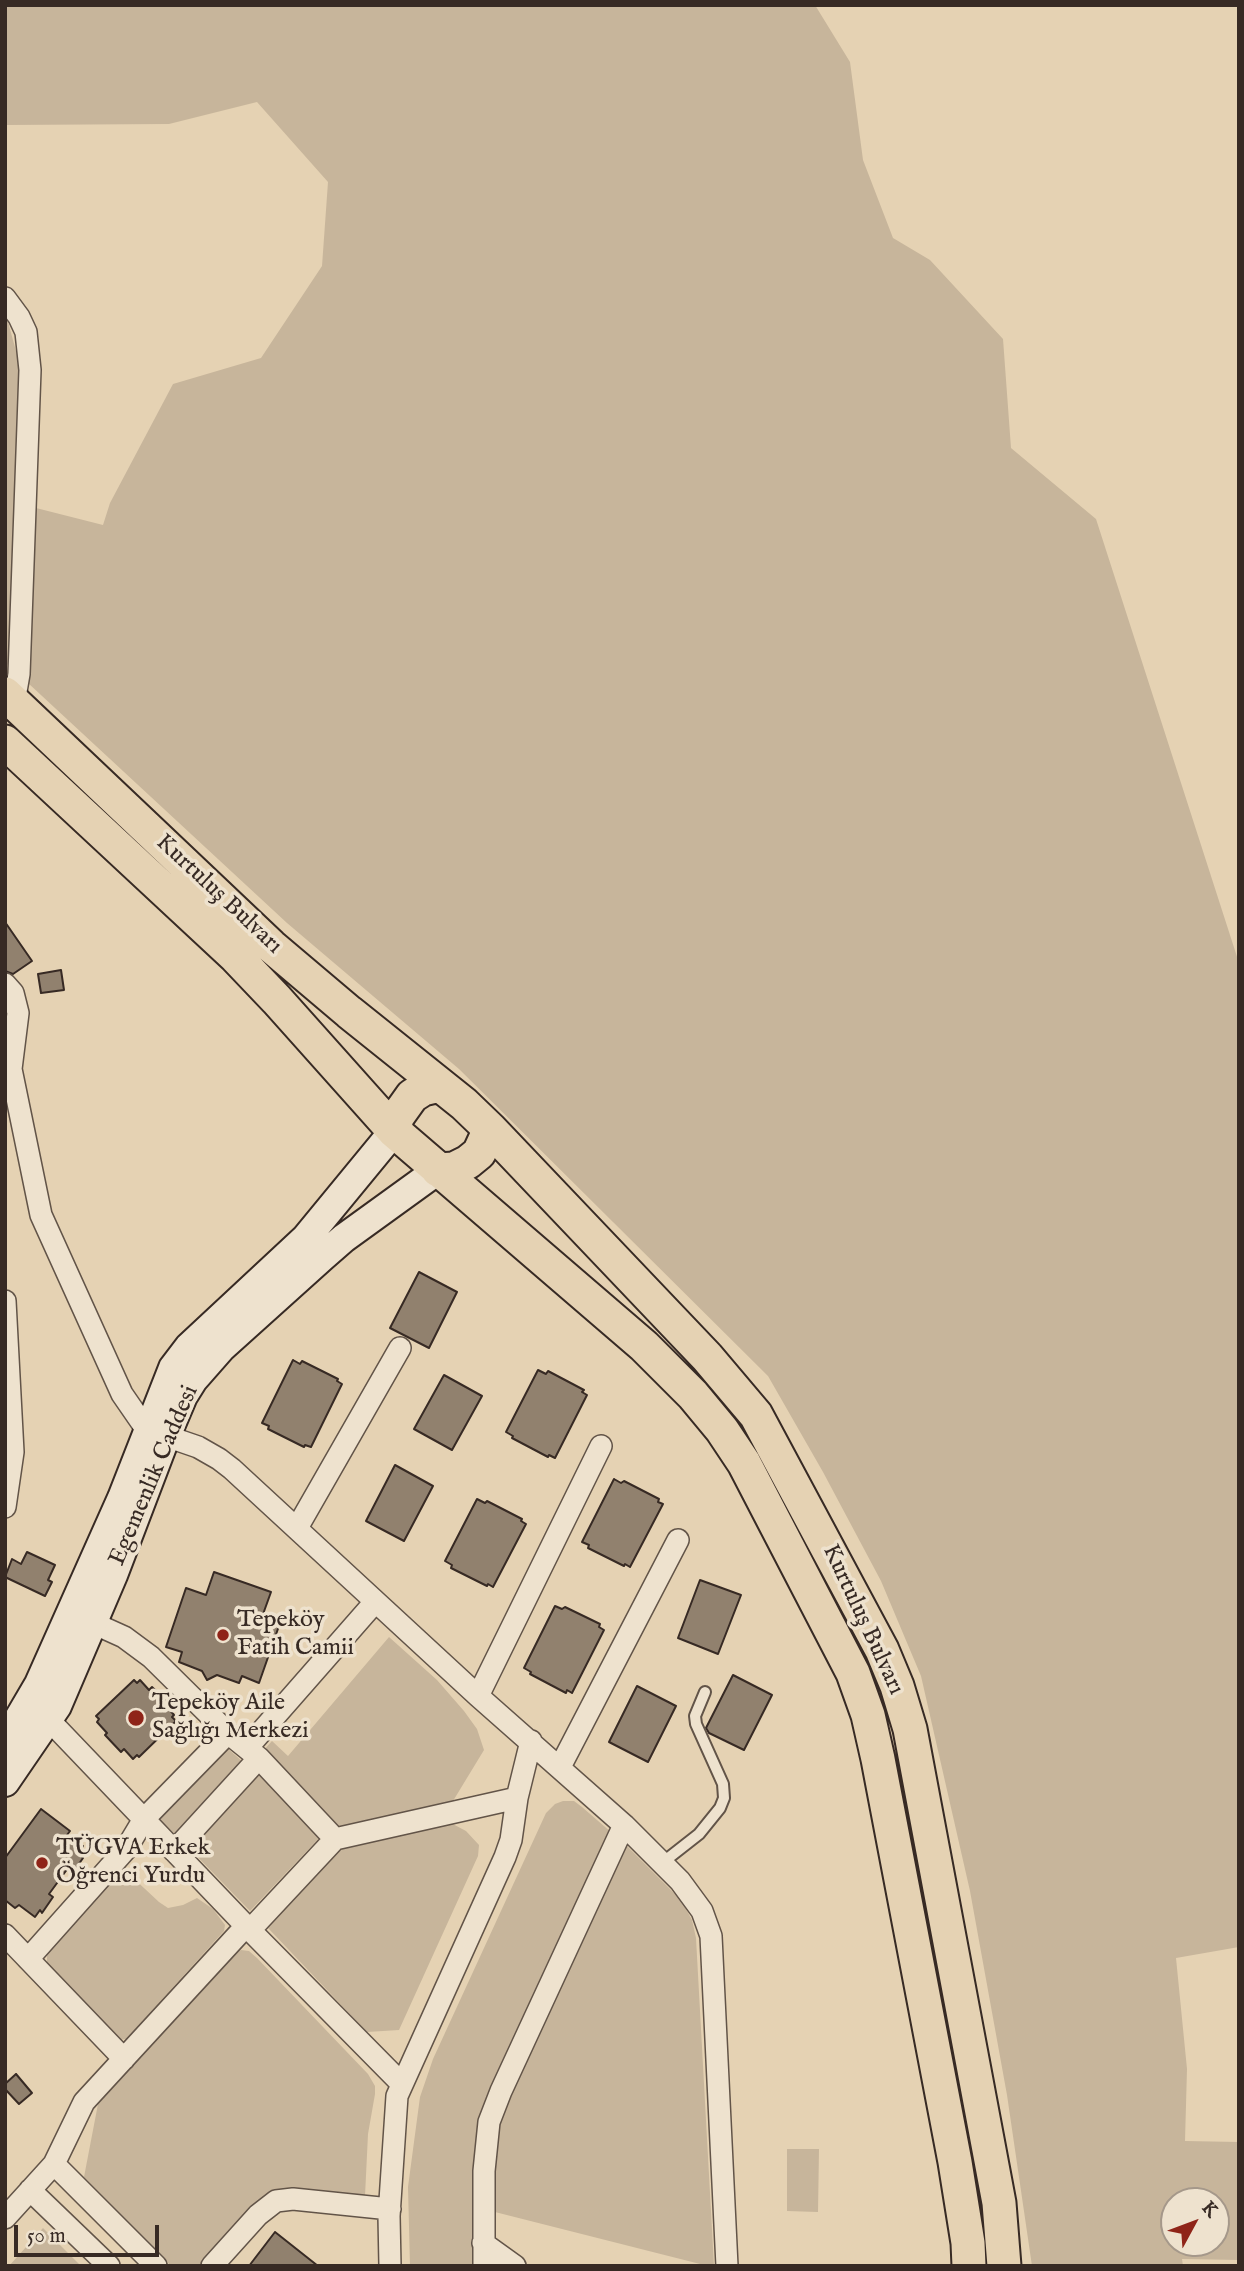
<!DOCTYPE html>
<html>
<head>
<meta charset="utf-8">
<style>
  body { margin:0 }
  #map { position:relative; width:1244px; height:2271px; overflow:hidden; background:#e5d2b3; font-family:"IM FELL English",serif }
  canvas { display:block }
  .frame { position:absolute; inset:0; border:7px solid #372a24; pointer-events:none }
  .north { position:absolute; left:1160px; top:2187px; width:70px; height:70px; box-sizing:border-box; background:#eee2ce; border:2px solid #a5988a; border-radius:50%; rotate:49deg; font-size:19px; font-weight:700; line-height:28px; text-align:center; color:#372a24 }
  .north::after { content:''; display:block; margin:auto; width:24px; height:32px; background:#8f2418; clip-path:polygon(50% 0,100% 100%,50% 72%,0 100%) }
  .scale { position:absolute; left:14px; top:2225px; width:145px; height:32px; box-sizing:border-box; border:4px solid #372a24; border-top:0; padding-left:9px; font-size:21px; line-height:24px; white-space:nowrap; color:#372a24; -webkit-text-stroke:5px #eee2ce; paint-order:stroke }
</style>
</head>
<body>
<div id="map">
<canvas width="1244" height="2271"></canvas>
<div class="frame"></div>
<div class="north">K</div>
<div class="scale">50 m</div>
</div>
<script>
const g = document.querySelector('canvas').getContext('2d');
g.lineJoin = 'round';
function paint(path, color) { g.fillStyle = color; g.fill(path, 'evenodd'); }
const poly = rows => new Path2D(rows.map(r => 'M' + r).join(''));
function stroke(path, color, width, dash) { g.strokeStyle = color; g.lineWidth = width; g.lineCap = dash ? 'butt' : 'round'; g.setLineDash(dash || []); g.stroke(path); }
function drawText(font, color, halo, rows, align = 'center') {
  g.font = font + ' "IM FELL English",serif'; g.lineWidth = 7; g.setLineDash([]); g.textBaseline = 'middle'; g.strokeStyle = halo; g.fillStyle = color; for (const [text, x, y, turn = 0] of rows) {
    g.save(); g.translate(x, y); g.rotate((+turn || 0) * Math.PI / 180); g.textAlign = isNaN(turn) ? turn : align; if (halo) g.strokeText(text, 0, 0); g.fillText(text, 0, 0); g.restore();
  }
}
paint(poly([
  [5,5,815,5,850,62,863,160,893,238,930,260,1003,339,1011,448,1096,519,1239,963,1239,1947,1176,1958,1187,2069,1185,2141,1239,2142,1239,2260,1182,2259,1183,2266,1032,2266,1007,2095,970,1891,921,1676,881,1581,823,1472,768,1376,459,1069,287,923,28,683,36,508,103,525,110,503,173,384,261,358,322,266,328,182,257,102,169,124,5,125],
  [1174,2201,1216,2201,1216,2243,1174,2243],
  [5,311,19,362,12,669,5,662],
  [389,1637,437,1680,464,1711,477,1729,484,1750,453,1801,337,1828,262,1752,272,1741,288,1756],
  [226,1747,243,1762,176,1835,159,1819],
  [260,1771,322,1835,250,1911,189,1848],
  [563,1801,574,1801,582,1807,612,1833,474,2174,472,2266,410,2266,408,2187,420,2097,433,2059,546,1813,555,1804],
  [449,1822,466,1831,479,1845,478,1856,399,2030,367,2032,268,1928,330,1858,344,1848],
  [624,1843,681,1900,692,1920,696,1938,714,2266,708,2266,491,2211,495,2129],
  [130,1875,159,1902,168,1908,183,1905,197,1898,213,1909,225,1925,224,1931,126,2039,120,2040,47,1963,47,1953,111,1883],
  [241,1950,249,1951,257,1958,368,2074,375,2086,375,2094,368,2134,365,2196,308,2190,288,2190,259,2202,201,2266,171,2266,84,2177,98,2104,231,1956],
  [787,2149,819,2149,818,2212,787,2211],
  [43,2228,81,2266,9,2266]
]), '#c7b59b');
const building = poly([
  [5,922,32,961,13,974,5,971,5,922],
  [61,970,64,990,41,993,38,974,61,970],
  [419,1272,457,1292,429,1348,390,1328,419,1272],
  [293,1360,300,1364,302,1361,338,1379,337,1381,342,1384,311,1447,305,1445,304,1447,268,1429,269,1426,262,1423,293,1360],
  [538,1370,546,1374,548,1371,584,1390,582,1392,587,1395,555,1458,549,1455,548,1457,512,1438,513,1436,506,1432,538,1370],
  [444,1375,482,1396,452,1450,414,1429,444,1375],
  [395,1465,433,1486,404,1541,366,1521,395,1465],
  [614,1479,621,1483,624,1481,659,1499,658,1502,663,1504,630,1567,625,1564,624,1566,588,1548,589,1545,582,1542,614,1479],
  [477,1499,485,1503,487,1501,522,1519,521,1521,526,1524,493,1587,488,1584,487,1586,451,1568,452,1565,445,1561,477,1499],
  [27,1552,55,1565,48,1580,52,1582,45,1596,5,1577,12,1559,21,1564,27,1552],
  [214,1572,271,1592,262,1617,280,1623,259,1683,242,1676,239,1683,217,1675,207,1680,202,1671,179,1662,182,1652,166,1647,186,1588,206,1595,214,1572],
  [700,1580,741,1595,718,1654,678,1638,700,1580],
  [555,1606,562,1609,565,1607,600,1624,599,1627,604,1630,572,1693,567,1690,566,1693,530,1674,531,1672,524,1668,555,1606],
  [733,1675,772,1695,744,1750,709,1733,706,1728,733,1675],
  [134,1680,137,1683,140,1680,149,1690,152,1687,167,1702,165,1704,174,1715,172,1717,176,1721,139,1757,137,1755,133,1759,124,1749,121,1752,105,1735,107,1733,97,1722,99,1719,96,1716,134,1680],
  [637,1686,676,1706,648,1762,609,1742,637,1686],
  [41,1809,70,1831,67,1835,83,1846,78,1854,83,1858,74,1871,68,1868,49,1894,53,1897,42,1913,40,1910,35,1917,19,1905,15,1908,5,1900,5,1858,41,1809],
  [16,2074,32,2093,19,2104,5,2089,5,2084,16,2074],
  [275,2232,318,2266,249,2266,275,2232]
]);
paint(building, '#91816e');
stroke(building, '#372a24', 2);
const service = poly([
  [662,1863,699,1834,720,1808,724,1798,723,1784,696,1724,695,1716,705,1692]
]);
const minor = poly([
  [5,298,19,317,26,332,30,370,19,674,14,703],
  [5,984,13,993,18,1013,11,1069,7,1083],
  [5,1068,11,1069,41,1215,122,1394,142,1423,166,1436,198,1447,219,1459,232,1469,478,1696,624,1825,680,1881,702,1911,711,1936,727,2266],
  [5,1301,13,1452,5,1507],
  [297,1528,400,1348],
  [93,1623,124,1637,151,1657,228,1733,259,1758,335,1839],
  [478,1696,601,1446],
  [49,1720,246,1926,401,2083],
  [247,1748,375,1602],
  [560,1767,678,1540],
  [174,1851,259,1758],
  [250,1930,335,1839,517,1798],
  [5,1935,124,2059],
  [28,1959,126,1849,144,1819,228,1733],
  [54,2164,156,2266],
  [30,2190,109,2266],
  [5,2218,54,2164,84,2102,246,1926],
  [483,2243,515,2266],
  [212,2266,258,2215,276,2201,293,2199,390,2209],
  [390,2266,389,2216,397,2096,505,1857,511,1840,517,1798,531,1741],
  [484,2266,484,2171,489,2122,501,2091,624,1825]
]);
const secondary = poly([
  [5,1742,39,1684,122,1498,173,1368,189,1347,306,1238,394,1131],
  [5,1782,57,1706,113,1575,166,1436,183,1396,193,1380,222,1347,322,1257,344,1238,438,1170]
]);
const trunk = poly([
  [5,694,271,946,349,1012,464,1104,490,1129,707,1357,756,1415,882,1650,897,1686,910,1729,999,2203,1004,2266],
  [5,742,236,957,277,1000,394,1131,644,1346,693,1395,722,1430,744,1463,853,1673,868,1715,878,1759,955,2162,968,2243,969,2266],
  [394,1131,397,1117,412,1096,423,1089,440,1085],
  [438,1170,454,1169,468,1162,479,1153,490,1129]
]);
stroke(service, '#625448', 14);
stroke(minor, '#625448', 24);
stroke(secondary, '#372a24', 32);
stroke(trunk, '#372a24', 37);
stroke(service, '#eee2ce', 10);
stroke(minor, '#eee2ce', 21);
stroke(secondary, '#eee2ce', 28);
stroke(trunk, '#e5d2b3', 33);
for (const [x, y, r, color] of [
  [223,1635,7,"#8f2418"],
  [136,1718,9,"#8f2418"],
  [42,1863,7,"#8f2418"]
]) { const dot = new Path2D(); dot.arc(x, y, r, 0, 2 * Math.PI); g.fillStyle = color; g.fill(dot); stroke(dot, '#eee2ce', 2.5); }
drawText('24px', '#372a24', '#eee2ce', [
  ["Kurtuluş Bulvarı",218,895,43],
  ["Egemenlik Caddesi",155,1476,-67],
  ["Kurtuluş Bulvarı",862,1620,65]
]);
drawText('24px', '#372a24', '#eee2ce', [
  ["Tepeköy",237,1621],
  ["Fatih Camii",237,1649],
  ["Tepeköy Aile",152,1704],
  ["Sağlığı Merkezi",152,1732],
  ["TÜGVA Erkek",56,1849],
  ["Öğrenci Yurdu",56,1877]
], 'left');
</script>
</body>
</html>
